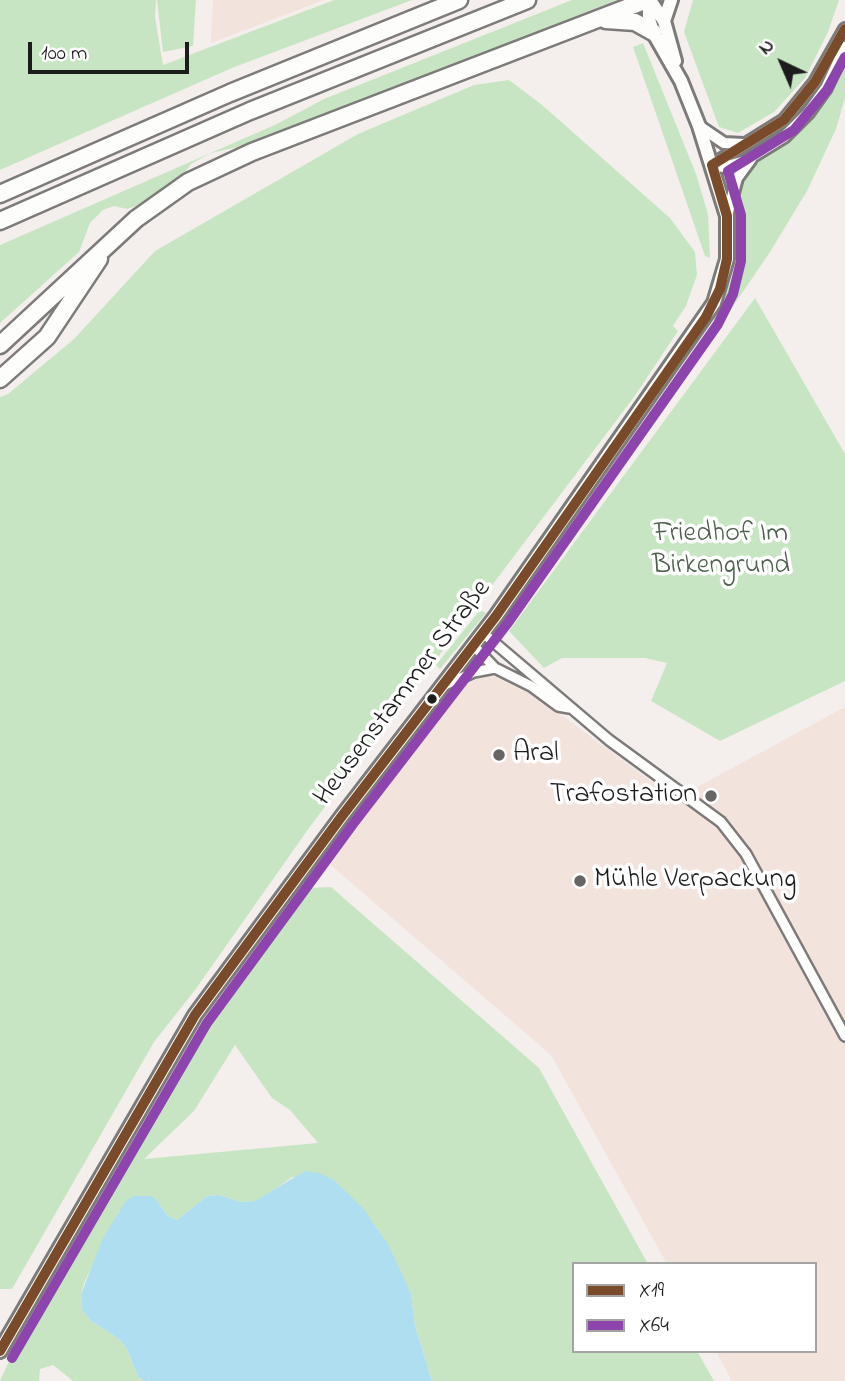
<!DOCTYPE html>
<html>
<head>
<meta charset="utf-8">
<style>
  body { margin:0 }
  #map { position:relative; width:845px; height:1381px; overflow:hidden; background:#f4efec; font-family:"Indie Flower",sans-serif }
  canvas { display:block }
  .legend { position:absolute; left:572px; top:1262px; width:245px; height:91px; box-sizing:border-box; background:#fff; border:2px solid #a4a4a4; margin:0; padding:9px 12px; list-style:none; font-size:21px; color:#1c1c1c }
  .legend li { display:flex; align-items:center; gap:14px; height:35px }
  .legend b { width:35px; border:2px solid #a4a4a4 }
  .north { position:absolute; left:747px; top:28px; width:70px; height:70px; -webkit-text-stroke:5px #fff; paint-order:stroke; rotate:316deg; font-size:19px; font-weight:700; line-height:28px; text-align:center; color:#1c1c1c }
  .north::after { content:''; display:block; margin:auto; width:24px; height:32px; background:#1c1c1c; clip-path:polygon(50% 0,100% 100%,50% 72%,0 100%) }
  .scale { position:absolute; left:28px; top:42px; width:161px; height:32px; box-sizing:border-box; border:4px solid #1c1c1c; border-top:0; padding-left:9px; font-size:21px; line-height:24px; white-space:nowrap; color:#1c1c1c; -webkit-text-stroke:5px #fff; paint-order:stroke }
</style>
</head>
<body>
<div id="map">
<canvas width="845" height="1381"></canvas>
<ul class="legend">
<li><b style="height:9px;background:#7a4b2a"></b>X19</li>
<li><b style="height:9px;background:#8e44ad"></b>X64</li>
</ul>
<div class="north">N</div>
<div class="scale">100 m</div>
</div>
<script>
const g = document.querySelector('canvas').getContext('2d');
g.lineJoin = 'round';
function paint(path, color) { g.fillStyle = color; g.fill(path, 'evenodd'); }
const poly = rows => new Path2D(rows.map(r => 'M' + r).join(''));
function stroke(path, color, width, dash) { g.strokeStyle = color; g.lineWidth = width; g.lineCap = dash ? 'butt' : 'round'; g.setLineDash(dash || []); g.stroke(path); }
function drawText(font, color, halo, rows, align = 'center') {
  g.font = font + ' "Indie Flower",sans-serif'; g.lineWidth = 7; g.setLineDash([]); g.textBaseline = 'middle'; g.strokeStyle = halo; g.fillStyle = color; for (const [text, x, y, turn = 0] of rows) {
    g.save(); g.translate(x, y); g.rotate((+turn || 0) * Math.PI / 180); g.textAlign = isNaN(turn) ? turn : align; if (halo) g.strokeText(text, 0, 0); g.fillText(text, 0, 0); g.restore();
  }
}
paint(poly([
  [213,0,324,0,211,43],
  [484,676,502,677,521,685,675,799,845,707,845,1381,732,1381,716,1351,815,1351,815,1264,667,1264,551,1055,326,861,467,684]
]), '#f2e3dc');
paint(poly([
  [0,0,156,0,155,17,163,65,334,0,412,0,232,68,0,170],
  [157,0,196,0,193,46,163,52],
  [572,0,617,0,256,143,211,153,191,164,181,178,139,205,127,209,114,206,103,210,90,223,79,252,0,323,0,245,277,124,324,99],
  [693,0,839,0,828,32,805,78,774,112,738,133,719,127,684,32],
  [643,43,696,174,708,214,710,258,705,256,633,47],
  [845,65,845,98,836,129,807,191,770,252,719,327,713,317,739,264,738,189,744,175,752,165,796,134,813,116],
  [509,80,541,104,670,218,695,252,697,275,686,306,673,326,678,331,634,397,309,828,195,990,154,1042,12,1289,0,1289,0,397,8,394,74,339,155,251,358,134,474,85],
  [755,298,845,454,845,681,720,741,651,701,667,663,645,658,562,658,544,668,509,631],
  [480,610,486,613,440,669,436,665],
  [331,887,539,1068,648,1264,574,1264,574,1351,697,1351,714,1381,432,1381,415,1326,411,1294,377,1228,334,1180,292,1177,269,1194,255,1201,241,1202,219,1195,207,1196,177,1220,168,1216,155,1198,119,1211,84,1283,81,1294,82,1310,91,1321,119,1339,127,1349,138,1377,145,1381,73,1381,53,1365,40,1369,39,1381,0,1381,34,1307,196,1035,309,888],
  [235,1045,272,1098,290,1110,318,1143,144,1159,194,1111]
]), '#c8e5c3');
paint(poly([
  [305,1171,319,1173,334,1180,363,1208,389,1246,411,1294,415,1326,432,1381,145,1381,138,1377,127,1349,119,1339,91,1321,82,1310,81,1294,103,1238,125,1202,133,1196,149,1196,155,1198,168,1216,177,1220,207,1196,219,1195,241,1202,255,1201]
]), '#afdef1');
const minor = poly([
  [483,633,609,740,721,822,746,854,845,1036],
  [474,646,495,668,531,686,558,706,569,708],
  [445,685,474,672,495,668]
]);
const tertiary = poly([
  [699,126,724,143,744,144],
  [712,165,784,120,815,82,845,29],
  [712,165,724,167,745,161,784,137,808,113,826,88,845,47],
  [727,216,737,178,751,159]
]);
const secondary = poly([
  [650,0,664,21,675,61],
  [664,21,671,0],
  [0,1351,195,1015,342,816,496,616,714,303,727,259,727,216,699,126,681,81,653,32,649,19,649,0]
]);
const motorway = poly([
  [606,20,635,22,653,32],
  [0,194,230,93,459,0],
  [0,221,250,111,527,0],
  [0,345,136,219,188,182,252,152,647,0],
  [0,379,47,337,99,259]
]);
stroke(minor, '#7d7b7a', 14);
stroke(tertiary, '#7d7b7a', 16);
stroke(secondary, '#7d7b7a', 18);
stroke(motorway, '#7d7b7a', 21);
stroke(minor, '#fdfdfc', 9);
stroke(tertiary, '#fdfdfc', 10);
stroke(secondary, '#fdfdfc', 12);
stroke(motorway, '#fdfdfc', 16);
stroke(poly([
  [0,1351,195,1015,342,816,496,616,706,317,720,289,727,259,727,216,712,165,784,120,815,82,845,29]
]), '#7a4b2a', 10);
stroke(poly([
  [12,1358,207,1023,353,824,507,624,718,324,733,294,741,261,741,215,728,171,794,130,827,90,845,57]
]), '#8e44ad', 10);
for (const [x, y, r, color] of [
  [432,699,6,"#1c1c1c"],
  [499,755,7,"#686665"],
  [711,796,7,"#686665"],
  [580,881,7,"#686665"]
]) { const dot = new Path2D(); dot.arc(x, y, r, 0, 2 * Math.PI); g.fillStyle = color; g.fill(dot); stroke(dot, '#fff', 2.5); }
drawText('28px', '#4c5f4b', '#fff', [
  ["Friedhof Im",721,535],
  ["Birkengrund",721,567]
]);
drawText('28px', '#1c1c1c', '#fff', [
  ["Heusenstammer Straße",404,694,-53]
]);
drawText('28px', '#1c1c1c', '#fff', [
  ["Aral",513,755],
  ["Trafostation",697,796,"right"],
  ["Mühle Verpackung",594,881]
], 'left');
</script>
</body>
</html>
